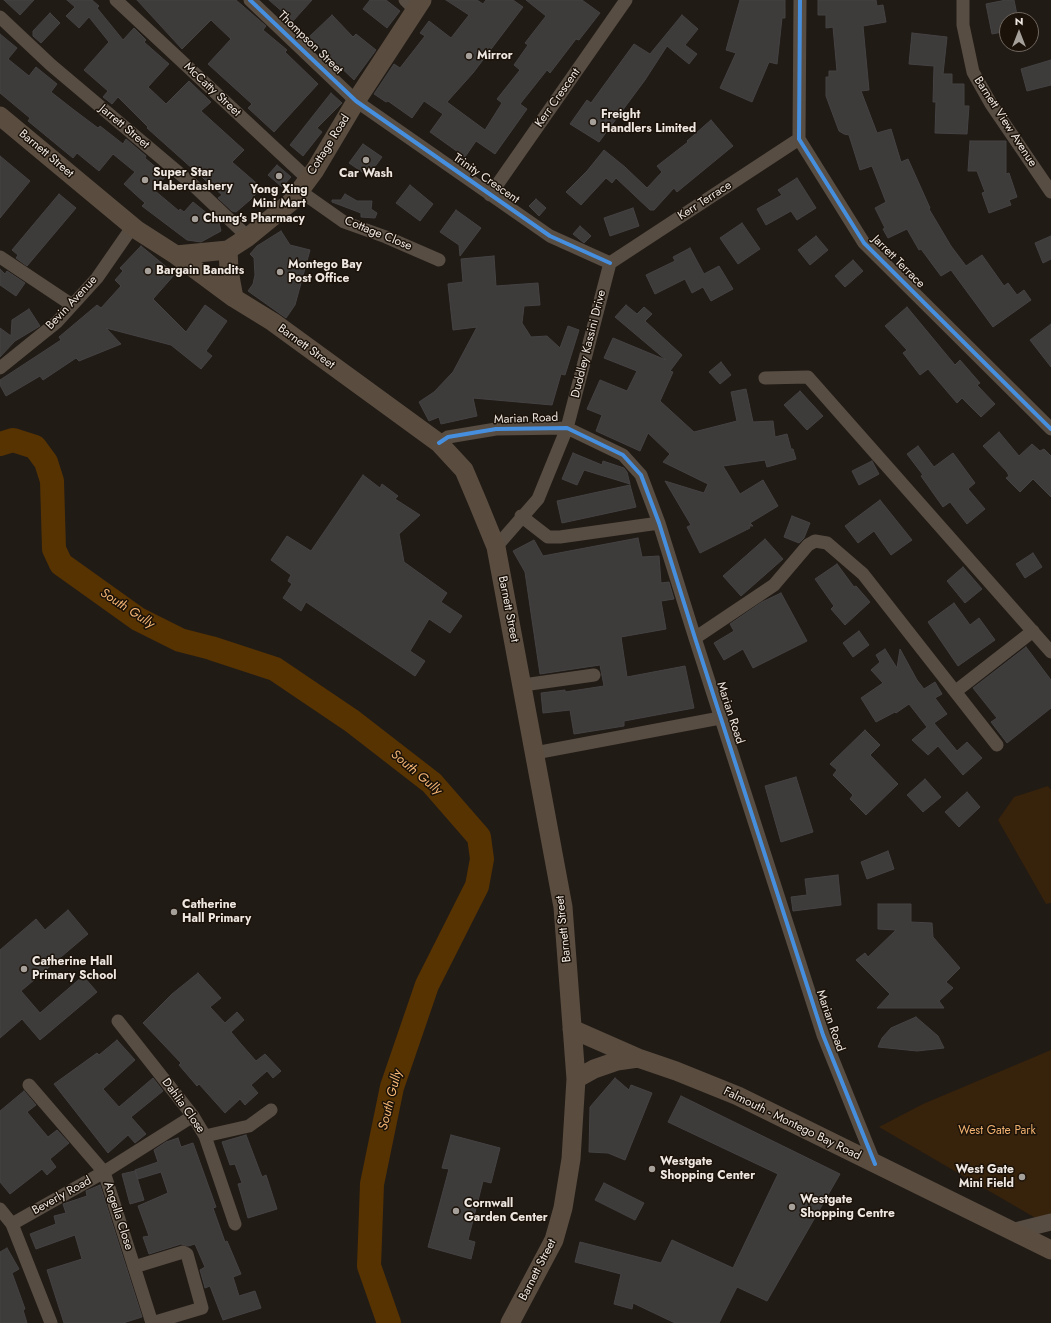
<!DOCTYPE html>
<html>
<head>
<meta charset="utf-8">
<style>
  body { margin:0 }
  #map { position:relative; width:1051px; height:1323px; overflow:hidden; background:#211b16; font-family:Jost,sans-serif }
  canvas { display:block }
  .north { position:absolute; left:999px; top:12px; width:40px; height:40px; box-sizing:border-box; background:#1b1209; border:1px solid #6f675f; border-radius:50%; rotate:0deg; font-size:11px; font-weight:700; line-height:16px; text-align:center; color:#eee7e1 }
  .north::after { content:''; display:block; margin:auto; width:14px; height:18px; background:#a6a09a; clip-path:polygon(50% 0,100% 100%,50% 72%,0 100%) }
</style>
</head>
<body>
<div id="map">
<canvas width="1051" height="1323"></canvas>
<div class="north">N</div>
</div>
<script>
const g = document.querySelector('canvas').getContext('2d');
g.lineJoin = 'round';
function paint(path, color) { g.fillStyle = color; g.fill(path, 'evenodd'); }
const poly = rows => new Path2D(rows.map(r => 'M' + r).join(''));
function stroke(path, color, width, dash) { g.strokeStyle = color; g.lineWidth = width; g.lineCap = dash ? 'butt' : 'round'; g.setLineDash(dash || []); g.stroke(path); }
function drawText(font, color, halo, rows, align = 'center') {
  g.font = font + ' Jost,sans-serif'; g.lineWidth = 3; g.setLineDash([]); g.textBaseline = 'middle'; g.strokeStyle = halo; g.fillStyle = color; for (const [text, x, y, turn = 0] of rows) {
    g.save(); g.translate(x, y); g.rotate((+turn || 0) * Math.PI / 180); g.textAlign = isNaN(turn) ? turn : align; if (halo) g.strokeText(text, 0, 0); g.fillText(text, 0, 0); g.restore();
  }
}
paint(poly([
  [1048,786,1051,790,1051,903,1046,904,998,820,1014,797],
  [1051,1050,1051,1217,1039,1220,879,1127,923,1104]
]), '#37220b');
stroke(poly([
  [0,444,13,440,35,447,46,462,52,481,54,549,61,564,138,619,180,640,211,648,275,669,352,721,432,783,479,837,482,859,477,886,427,985,392,1087,372,1184,369,1266,389,1323]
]), '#573302', 24);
const building = poly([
  [4,0,34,0,20,15,4,0],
  [67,0,92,0,99,6,97,8,123,40,134,28,146,40,144,42,169,64,148,87,166,104,189,81,211,102,201,111,244,150,232,162,262,188,250,200,236,212,232,211,218,198,222,195,147,128,148,127,118,97,112,104,103,97,108,91,84,70,109,42,89,17,79,28,66,16,75,7,67,0],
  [137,0,236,0,266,26,263,30,287,50,285,52,318,84,274,132,248,108,252,104,208,64,231,39,211,20,182,49,137,0],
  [269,0,312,0,293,21,269,0],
  [370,0,386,0,400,11,387,28,363,9,370,0],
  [446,0,477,0,483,4,486,0,513,0,523,7,473,73,447,102,485,130,502,103,497,99,520,70,514,65,528,45,525,43,546,16,526,0,582,0,600,13,579,40,576,39,550,73,547,70,520,104,527,109,495,154,476,141,465,157,430,132,443,114,424,101,412,118,388,101,386,102,374,94,394,64,400,68,425,36,420,33,429,21,451,38,469,15,446,0],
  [740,0,785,0,785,18,782,18,777,64,769,62,752,102,720,88,736,53,726,50,740,0],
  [818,0,876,0,877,6,883,5,886,22,863,26,869,90,861,91,877,133,891,129,901,162,908,159,930,208,929,209,951,246,966,266,982,255,1004,286,1008,283,1017,295,1024,290,1031,300,993,327,951,270,941,276,921,249,919,250,907,229,888,238,883,229,885,228,875,208,886,202,872,166,860,170,849,135,844,134,839,131,826,96,826,77,829,77,829,71,837,71,833,27,826,28,826,15,818,15,818,0],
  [1006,0,1014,0,1018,20,1007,20,1007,31,992,34,986,4,1006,0],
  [50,13,60,23,41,43,33,36,33,31,50,13],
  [332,15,353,37,356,34,376,50,354,80,309,37,332,15],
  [682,15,698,29,685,45,697,54,689,64,667,46,645,80,599,142,570,124,587,100,591,103,634,44,650,54,682,15],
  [912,33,947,37,943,74,952,74,952,84,964,84,964,106,969,106,967,134,935,133,936,102,933,102,934,66,909,64,912,33],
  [0,34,17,48,8,59,29,76,36,67,57,84,51,92,74,110,98,128,100,126,123,144,126,139,146,156,145,158,166,176,154,190,179,211,180,209,184,212,193,202,219,223,221,231,201,242,187,240,142,206,145,203,124,184,135,172,113,154,99,171,77,153,73,158,28,121,30,118,0,93,0,34],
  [1051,60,1051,85,1027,91,1021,69,1051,60],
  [331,93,342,103,317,128,322,132,303,156,290,145,331,93],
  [711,120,733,146,677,192,674,188,654,210,650,210,616,178,612,183,606,178,581,205,566,192,587,171,604,150,625,167,647,188,662,172,657,166,688,142,687,141,711,120],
  [970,141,1006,141,1006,174,1009,173,1017,197,1009,200,1011,205,989,213,982,193,985,192,977,171,968,171,970,141],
  [363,144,382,157,368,176,349,163,363,144],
  [0,156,30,181,0,218,0,156],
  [277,165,291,177,282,187,268,175,277,165],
  [797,178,816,208,797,220,791,211,766,225,757,209,782,195,778,190,797,178],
  [410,185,433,204,420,221,396,203,410,185],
  [59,194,76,208,27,266,16,258,18,255,12,250,59,194],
  [345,194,357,201,372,201,371,209,377,213,375,218,361,217,361,213,332,202,332,200,341,200,345,194],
  [536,199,546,208,539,216,529,206,536,199],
  [633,208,639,226,610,236,604,218,633,208],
  [456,210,481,228,460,256,459,245,440,232,456,210],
  [742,223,760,249,738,264,720,238,742,223],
  [580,226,591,236,584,243,573,234,580,226],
  [281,231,290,245,310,250,295,305,286,318,248,291,253,284,255,275,254,258,250,254,257,246,281,231],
  [816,236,828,250,810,265,798,250,816,236],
  [1051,236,1051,259,1043,263,1035,243,1051,236],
  [141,246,175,274,153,299,186,332,205,305,227,321,206,351,212,356,201,369,171,345,106,328,121,344,79,361,76,358,43,380,40,376,6,396,0,385,0,380,61,340,59,337,97,305,101,308,121,286,115,280,123,271,120,268,141,246],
  [690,248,704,274,719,266,733,289,711,301,703,287,692,293,685,279,655,294,646,275,675,261,673,257,690,248],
  [494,256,496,286,538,283,540,305,524,306,522,323,531,337,547,336,560,348,568,326,579,330,565,375,561,374,552,405,473,398,477,416,441,424,439,417,429,421,419,402,434,392,453,372,477,327,453,330,448,284,463,282,461,259,494,256],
  [853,260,863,271,845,287,835,276,853,260],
  [0,269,5,274,7,271,25,283,16,296,0,285,0,269],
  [626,305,637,314,644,307,652,314,645,321,682,355,670,371,673,372,660,401,694,432,737,421,731,392,746,389,753,422,773,421,775,437,787,434,791,449,793,449,796,459,767,467,765,460,723,466,740,494,763,480,778,506,750,523,753,526,749,526,750,528,700,553,687,527,691,525,665,481,704,493,708,484,663,462,670,454,648,433,640,451,596,431,602,415,587,409,600,380,627,391,637,371,604,358,613,338,666,360,615,317,626,305],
  [907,307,955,365,960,360,980,383,977,385,995,404,981,417,962,398,957,403,928,369,920,375,903,353,907,350,885,326,907,307],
  [29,309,40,326,15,341,0,357,0,328,11,336,12,320,29,309],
  [1051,324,1051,367,1030,340,1051,324],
  [721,362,731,375,720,384,709,372,721,362],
  [800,391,823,416,807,430,784,405,800,391],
  [999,432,1019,456,1032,444,1040,451,1044,449,1051,456,1051,497,1033,479,1020,492,1006,478,1009,476,1007,472,983,446,999,432],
  [918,446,934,467,953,453,975,483,968,489,985,509,967,524,950,502,943,507,921,476,923,475,907,454,918,446],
  [573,453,602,465,603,461,624,468,627,472,630,484,584,470,577,485,562,479,573,453],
  [872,461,879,474,859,485,852,471,872,461],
  [363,475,380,488,382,484,398,496,395,499,420,515,399,534,404,562,447,593,441,602,462,616,450,633,429,619,410,651,425,661,415,676,306,602,301,611,283,598,292,584,288,581,291,575,271,560,287,536,311,551,363,475],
  [630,485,636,507,562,523,557,501,630,485],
  [880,500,912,540,891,555,874,531,858,543,845,526,880,500],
  [792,516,810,523,804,538,799,543,784,537,792,516],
  [638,538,642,557,659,556,661,583,669,582,674,599,661,601,666,629,621,637,627,677,685,666,694,708,624,721,624,726,574,734,570,710,543,713,541,693,565,690,565,692,604,686,600,665,540,674,525,572,513,551,534,540,543,556,638,538],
  [765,539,783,559,741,596,723,576,765,539],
  [1033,553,1042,567,1025,578,1016,564,1033,553],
  [837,564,854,587,856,586,870,602,845,625,831,609,834,606,815,579,837,564],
  [963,567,982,589,965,603,947,581,963,567],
  [781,593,807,641,753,668,743,649,724,660,714,643,734,631,730,624,762,602,781,593],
  [954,603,970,625,979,618,995,640,958,666,928,622,954,603],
  [859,631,869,645,853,657,843,643,859,631],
  [1026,647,1051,680,1051,708,1007,743,991,722,997,718,973,688,1026,647],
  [885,649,897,668,900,649,917,680,924,689,935,682,942,694,935,698,947,714,934,723,957,751,967,742,982,758,963,775,938,746,928,755,912,740,927,727,909,704,896,713,895,712,876,722,861,698,883,683,871,670,880,662,876,655,885,649],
  [865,730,880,745,870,755,898,784,866,815,850,799,853,795,833,775,837,770,830,764,865,730],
  [796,777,813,832,781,842,765,786,796,777],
  [925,779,941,797,923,812,907,795,925,779],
  [967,792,980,807,959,827,945,812,967,792],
  [888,851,894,869,867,879,861,862,888,851],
  [838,875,841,905,793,911,791,897,807,895,805,879,838,875],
  [878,904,911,904,911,922,932,923,933,937,960,968,946,982,953,988,939,1001,944,1008,877,1008,890,994,856,960,865,953,868,957,896,930,878,929,878,904],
  [68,910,88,934,21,991,40,1013,83,976,97,992,40,1040,22,1019,0,1038,0,950,36,919,45,930,68,910],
  [198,973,221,998,210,1007,225,1023,237,1012,244,1020,231,1032,241,1044,256,1061,265,1054,281,1071,273,1078,267,1071,251,1085,258,1093,245,1105,240,1099,225,1113,199,1084,197,1086,179,1065,181,1063,143,1023,172,994,198,973],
  [916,1017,938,1036,944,1048,917,1051,878,1047,882,1038,891,1028,916,1017],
  [117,1040,135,1060,103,1089,119,1107,153,1078,163,1091,131,1117,146,1134,135,1143,128,1135,108,1153,54,1084,97,1053,99,1055,117,1040],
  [615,1078,629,1090,631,1085,652,1093,625,1160,608,1153,589,1152,590,1107,615,1078],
  [24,1091,36,1105,27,1112,48,1137,57,1130,69,1143,50,1159,56,1167,47,1175,42,1169,10,1194,0,1182,0,1111,24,1091],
  [681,1096,840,1174,767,1301,737,1287,719,1323,675,1323,633,1303,632,1309,614,1304,621,1274,575,1262,580,1242,661,1263,672,1240,733,1268,778,1174,668,1122,681,1096],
  [246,1135,262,1177,266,1175,277,1209,248,1218,238,1184,242,1183,235,1164,230,1165,222,1142,246,1135],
  [451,1135,500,1148,491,1183,483,1181,468,1240,475,1242,471,1259,428,1247,449,1169,442,1168,451,1135],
  [178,1138,181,1147,193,1143,216,1207,213,1208,225,1242,227,1241,241,1274,233,1277,239,1296,255,1291,261,1308,223,1320,210,1286,205,1288,204,1284,200,1270,205,1267,195,1244,188,1246,181,1244,149,1254,143,1237,149,1236,138,1206,168,1193,161,1172,138,1179,135,1170,158,1162,154,1150,166,1142,178,1138],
  [135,1171,144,1200,130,1204,122,1174,135,1171],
  [604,1183,644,1203,635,1220,595,1200,604,1183],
  [100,1185,142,1317,123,1323,64,1323,47,1270,82,1259,75,1235,36,1249,30,1234,56,1224,54,1216,66,1213,63,1204,87,1196,86,1191,100,1185],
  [7,1248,19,1269,12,1273,25,1309,23,1310,27,1323,0,1323,0,1252,7,1248]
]);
paint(building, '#3e3c3b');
stroke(building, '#444243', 1);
stroke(poly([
  [116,0,308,179],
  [250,0,356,101,550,236,610,263],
  [405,0,415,10],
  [800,0,799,139,864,243,1051,429],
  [963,0,963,25,973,72,991,104,1051,192],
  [0,17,51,65,192,184,248,237],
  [300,191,344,222,386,237,439,260],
  [490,195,626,0],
  [0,257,72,305],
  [610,263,799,139],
  [0,368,57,322,97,278,133,226],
  [765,378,808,377,1051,652],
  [439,443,448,437,496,429,567,428,623,455,641,475,659,523,695,638,823,1035,875,1164],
  [521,516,548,537,560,537,659,523],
  [496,547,538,499,567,428,610,263],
  [695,638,774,585,808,545,815,541,827,543,863,574,997,745],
  [523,685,594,675],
  [956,691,1033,631],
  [535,753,720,718],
  [118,1021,193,1116,205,1136,235,1224],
  [29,1085,104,1172,152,1323],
  [205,1136,249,1126,271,1110],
  [0,1209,12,1224,51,1323],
  [12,1224,104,1172,193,1116],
  [134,1267,183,1252,187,1254,202,1308,152,1323]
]), '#574d43', 13);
stroke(poly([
  [1015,1231,1051,1222]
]), '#574d43', 17);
stroke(poly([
  [0,116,137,230,176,255,234,298,273,322,439,443,464,470,478,503,496,547,563,907,576,1079,571,1159,563,1208,554,1240,510,1323],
  [228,250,229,271,234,298],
  [176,255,228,250,248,237,292,201,315,170,356,101,422,0],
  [572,1029,638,1058,676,1071,738,1096,1051,1250],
  [576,1079,594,1069,617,1061,638,1058]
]), '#5a4d40', 19);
stroke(poly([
  [250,0,356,101,550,236,610,263],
  [800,0,799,139,864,243,1051,429],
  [439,443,448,437,496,429,567,428,623,455,641,475,659,523,695,638,823,1035,875,1164]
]), '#468fdf', 4);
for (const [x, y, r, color] of [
  [469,56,4,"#a6a09a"],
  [593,122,4,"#a6a09a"],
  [366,160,4,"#a6a09a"],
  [279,176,4,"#a6a09a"],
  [145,180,4,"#a6a09a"],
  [195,219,4,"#a6a09a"],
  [148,271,4,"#a6a09a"],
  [280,272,4,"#a6a09a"],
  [174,912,4,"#a6a09a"],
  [24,969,4,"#a6a09a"],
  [652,1169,4,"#a6a09a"],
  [1022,1177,4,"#a6a09a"],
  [792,1207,4,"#a6a09a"],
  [456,1211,4,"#a6a09a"]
]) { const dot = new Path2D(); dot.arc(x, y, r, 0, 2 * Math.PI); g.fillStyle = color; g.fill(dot); stroke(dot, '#1b1209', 1.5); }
drawText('12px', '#eee7e1', '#1b1209', [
  ["Thompson Street",310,43,44],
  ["McCatty Street",212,90,43],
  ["Kerr Crescent",558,98,-55],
  ["Barnett View Avenue",1005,122,57],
  ["Jarrett Street",124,127,40],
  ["Cottage Road",329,145,-58],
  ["Barnett Street",46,154,40],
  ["Trinity Crescent",486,179,35],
  ["Kerr Terrace",705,201,-33],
  ["Cottage Close",378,234,22],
  ["Jarrett Terrace",898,262,45],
  ["Bevin Avenue",72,303,-47],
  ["Duddley Kassini Drive",589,344,-76],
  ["Barnett Street",306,347,36],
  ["Marian Road",526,419,-2],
  ["Barnett Street",508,609,79],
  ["Marian Road",730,713,72],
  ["Barnett Street",564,929,-96],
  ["Marian Road",830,1021,71],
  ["Dahlia Close",183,1106,54],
  ["Falmouth - Montego Bay Road",792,1124,26],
  ["Beverly Road",62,1196,-29],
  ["Angella Close",118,1216,72],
  ["Barnett Street",538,1270,-63]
]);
drawText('bold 12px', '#eee7e1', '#1b1209', [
  ["Mirror",477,56],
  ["Freight",601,115],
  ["Handlers Limited",601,129],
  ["Super Star",153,173],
  ["Haberdashery",153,187],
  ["Car Wash",366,174,"center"],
  ["Yong Xing",279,190,"center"],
  ["Mini Mart",279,204,"center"],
  ["Chung's Pharmacy",203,219],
  ["Montego Bay",288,265],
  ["Post Office",288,279],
  ["Bargain Bandits",156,271],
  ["Catherine",182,905],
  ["Hall Primary",182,919],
  ["Catherine Hall",32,962],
  ["Primary School",32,976],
  ["Westgate",660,1162],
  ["Shopping Center",660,1176],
  ["West Gate",1014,1170,"right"],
  ["Mini Field",1014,1184,"right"],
  ["Westgate",800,1200],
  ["Shopping Centre",800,1214],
  ["Cornwall",464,1204],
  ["Garden Center",464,1218]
], 'left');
drawText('12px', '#f1b16f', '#1b1209', [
  ["West Gate Park",997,1131]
]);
drawText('italic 13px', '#f6b674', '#1b1209', [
  ["South Gully",127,609,33],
  ["South Gully",416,773,40],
  ["South Gully",391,1100,-76]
]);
</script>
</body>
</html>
